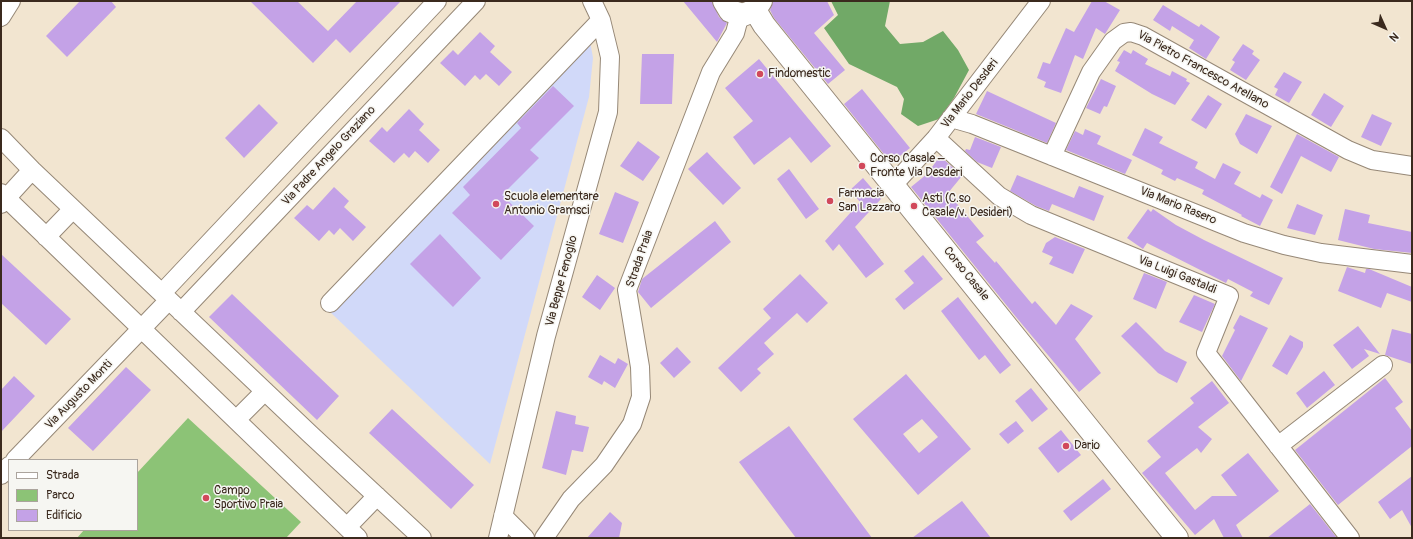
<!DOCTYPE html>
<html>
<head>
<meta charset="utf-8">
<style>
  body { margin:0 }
  #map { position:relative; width:1413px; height:539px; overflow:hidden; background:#f2e5d0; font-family:Pangolin,sans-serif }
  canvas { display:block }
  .frame { position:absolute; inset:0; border:2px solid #3b2a1e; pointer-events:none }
  .legend { position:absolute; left:8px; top:459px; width:130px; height:72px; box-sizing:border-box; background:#f6f6f2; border:1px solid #aba49d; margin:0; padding:5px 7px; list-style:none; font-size:12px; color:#3b2a1e }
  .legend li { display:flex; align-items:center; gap:8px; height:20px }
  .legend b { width:20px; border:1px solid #aba49d }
  .north { position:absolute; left:1365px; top:8px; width:40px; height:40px; -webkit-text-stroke:3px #f6f6f2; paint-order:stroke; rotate:135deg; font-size:11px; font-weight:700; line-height:16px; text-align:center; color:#3b2a1e }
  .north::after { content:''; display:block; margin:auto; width:14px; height:18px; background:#3b2a1e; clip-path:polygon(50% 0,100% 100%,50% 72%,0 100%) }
</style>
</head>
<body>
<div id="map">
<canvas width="1413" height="539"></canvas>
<div class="frame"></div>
<ul class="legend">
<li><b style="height:5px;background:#fff"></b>Strada</li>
<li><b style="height:11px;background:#8cc376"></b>Parco</li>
<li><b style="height:11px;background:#c4a2e7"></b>Edificio</li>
</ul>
<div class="north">N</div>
</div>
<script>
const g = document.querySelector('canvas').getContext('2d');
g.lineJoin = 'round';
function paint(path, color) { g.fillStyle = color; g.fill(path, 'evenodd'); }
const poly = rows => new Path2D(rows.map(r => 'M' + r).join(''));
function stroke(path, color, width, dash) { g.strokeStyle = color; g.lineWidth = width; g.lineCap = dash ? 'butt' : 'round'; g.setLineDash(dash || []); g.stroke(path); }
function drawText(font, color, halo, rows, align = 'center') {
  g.font = font + ' Pangolin,sans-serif'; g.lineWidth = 3; g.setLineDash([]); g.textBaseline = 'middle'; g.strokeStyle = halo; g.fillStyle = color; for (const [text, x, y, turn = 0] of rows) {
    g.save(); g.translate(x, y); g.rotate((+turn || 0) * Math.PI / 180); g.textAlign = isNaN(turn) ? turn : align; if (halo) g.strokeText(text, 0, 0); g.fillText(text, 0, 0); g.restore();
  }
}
paint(poly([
  [590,41,593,58,589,97,490,464,329,311]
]), '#d1d9f9');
paint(poly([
  [188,418,301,522,286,538,77,538,84,530,137,530,137,473]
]), '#8cc376');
paint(poly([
  [831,1,890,1,885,26,900,44,923,42,943,31,958,50,969,70,954,98,939,119,918,126,901,114,904,99,897,87,849,64,824,28,838,15]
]), '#71a967');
paint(poly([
  [80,1,111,1,116,7,67,57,46,36],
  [250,1,297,1,328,31,357,1,401,1,350,53,336,39,313,63],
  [683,1,712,1,719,17,727,23,717,42],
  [773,1,827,1,834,15,814,33,845,70,828,84,774,18,770,10],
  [1092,1,1104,1,1120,10,1105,34,1096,28,1083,59,1075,55,1061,93,1044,87,1046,82,1037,78,1043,62,1050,64,1066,28,1074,32],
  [1163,5,1199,27,1201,24,1220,37,1206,59,1189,48,1194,40,1172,26,1170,31,1153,20],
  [480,32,495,46,490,52,512,72,499,86,486,74,480,80,475,75,465,86,440,63,453,50,458,55],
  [1243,44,1254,51,1252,54,1260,60,1246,80,1230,70,1235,62,1232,60],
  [1124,50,1131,54,1133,50,1148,59,1145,64,1170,76,1172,71,1187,79,1186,81,1190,83,1175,105,1152,94,1115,71,1120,62,1117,61],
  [642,54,674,54,672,104,640,104],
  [759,59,831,146,811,163,790,137,754,165,733,137,753,121,725,88],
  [1284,72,1302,82,1289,103,1275,95,1278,89,1274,87],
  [1101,79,1116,86,1107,107,1104,106,1100,114,1086,108],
  [553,86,574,106,530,150,539,158,502,195,534,226,501,260,452,213,470,195,463,187,521,128,517,123],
  [862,89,910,148,891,163,844,104],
  [987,91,1056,123,1047,143,976,114],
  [1324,93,1344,106,1331,127,1311,115],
  [1208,95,1222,104,1206,129,1191,120],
  [259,104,278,123,244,158,225,138],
  [409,109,424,124,419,130,440,150,428,163,415,151,409,158,404,153,394,163,369,141,382,127,387,132],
  [1246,114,1272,126,1257,154,1240,144,1235,134],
  [1372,114,1392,123,1381,146,1361,137],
  [1145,128,1163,137,1159,143,1198,162,1195,168,1215,179,1223,163,1241,172,1234,184,1260,198,1262,194,1273,200,1260,226,1241,216,1242,215,1202,194,1204,190,1177,178,1175,181,1161,174,1163,170,1132,155],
  [1085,129,1101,136,1097,144,1132,160,1125,174,1066,150,1075,131,1083,135],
  [1297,134,1339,157,1331,172,1301,156,1282,194,1270,187],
  [975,137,1001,147,992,168,977,162,965,151,966,149,970,150],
  [638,141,660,157,643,181,620,166],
  [707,152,741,188,723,205,688,169],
  [940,156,962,176,948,193,984,236,976,242,995,263,996,261,1032,304,1035,301,1056,325,1071,304,1093,316,1075,339,1101,373,1079,392,1016,317,911,187,927,174],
  [789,169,819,209,806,219,777,179],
  [1017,175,1074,198,1079,186,1104,196,1094,221,1052,204,1049,211,1036,206,1010,191],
  [863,178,881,199,855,227,884,264,866,278,839,244,833,251,825,241,860,202,850,190],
  [334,187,349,201,344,207,366,227,353,241,340,228,334,235,329,230,319,241,294,218,307,205,313,210],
  [615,192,639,202,623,243,599,234],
  [1297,204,1323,215,1315,235,1287,228],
  [1148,209,1151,212,1153,209,1176,225,1204,240,1283,278,1269,305,1250,296,1253,292,1228,279,1226,283,1147,243,1143,249,1127,238],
  [1345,209,1370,215,1368,223,1412,232,1412,253,1374,249,1338,240],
  [715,221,731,242,651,308,638,292,642,279],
  [440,234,481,278,453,307,410,264],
  [1055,237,1085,249,1073,274,1049,264,1053,257,1042,252,1046,243],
  [1,254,71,319,46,345,1,303],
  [923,255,943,279,904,310,895,299,914,283,904,271],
  [1347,267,1365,273,1366,269,1369,269,1412,287,1412,302,1387,293,1381,308,1338,291],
  [1144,273,1167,282,1156,309,1133,299],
  [800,274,828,303,807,323,797,313,764,343,774,354,757,369,761,373,741,392,718,368,771,318,763,309],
  [597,275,615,288,600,310,582,297],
  [232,294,339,396,317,420,209,317],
  [1194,295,1215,304,1202,332,1179,322],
  [958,297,1011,365,1000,374,985,355,979,360,941,311],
  [1240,315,1268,328,1241,381,1222,356,1235,330,1233,328],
  [1136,322,1165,351,1187,362,1177,383,1158,373,1121,336],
  [1358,326,1380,354,1364,349,1369,356,1352,369,1333,345],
  [1392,329,1412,334,1412,364,1385,355],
  [1290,335,1303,342,1303,347,1287,375,1272,366],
  [677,347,691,362,674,378,660,363],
  [600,355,615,364,618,358,628,364,615,388,604,381,602,385,588,377],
  [126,367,151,390,93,451,68,428],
  [1324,371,1335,385,1307,408,1296,393],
  [906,374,971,449,918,495,853,419],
  [922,419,938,437,919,453,903,434],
  [14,376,35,396,1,432,1,390],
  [1385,378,1403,402,1395,408,1412,431,1412,446,1338,505,1295,450],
  [1212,381,1229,403,1198,427,1212,439,1201,453,1197,448,1165,473,1195,510,1212,496,1237,496,1221,475,1248,453,1279,491,1236,525,1243,538,1224,538,1214,519,1195,535,1142,473,1161,457,1147,441,1194,403,1190,398],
  [1031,388,1048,409,1032,422,1015,401],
  [392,409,474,485,451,509,369,433],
  [556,411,576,416,575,424,589,427,583,452,572,450,566,475,542,468],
  [1016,421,1024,431,1008,444,999,434],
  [789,426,872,538,796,538,739,462],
  [1061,430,1081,455,1058,473,1038,448],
  [1412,476,1412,528,1402,510,1390,519,1378,502],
  [1103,479,1111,489,1071,521,1063,511],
  [962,501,991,538,912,538],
  [1310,504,1337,538,1267,538],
  [610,512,622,523,619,538,587,538]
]), '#c4a2e7');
const street = poly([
  [1,17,11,1],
  [951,118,972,124,1244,233,1284,245,1321,253,1412,264],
  [1,138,32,170,310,434,422,538],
  [936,138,999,196,1031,215,1229,296,1206,353,1350,538],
  [1052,156,1091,72,1113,41,1124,33,1131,32,1143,36,1348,150,1372,160,1412,166],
  [894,184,936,138,1041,1],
  [1,193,358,538],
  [1,204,32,170],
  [46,237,73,209],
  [162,293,437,1],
  [330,303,601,20],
  [181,312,476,1],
  [236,420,265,391],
  [1278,446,1383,365],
  [15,460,169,300],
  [1,475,9,466],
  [503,516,525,538],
  [347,527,377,496],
  [498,538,546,336,608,112,610,57,601,20,592,1],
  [544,538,571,499,604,465,632,424,641,397,640,367,627,290,711,72,735,33,740,14]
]);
const secondary = poly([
  [724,1,730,11,743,15,755,10,761,1],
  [755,10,764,25,1177,538]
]);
stroke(street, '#968877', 20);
stroke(secondary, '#968877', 24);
stroke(street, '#fff', 18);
stroke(secondary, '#fff', 22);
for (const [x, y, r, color] of [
  [760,74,4,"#d1495b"],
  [862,166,4,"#d1495b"],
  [830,201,4,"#d1495b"],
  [496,204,4,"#d1495b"],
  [914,206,4,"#d1495b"],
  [1066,446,4,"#d1495b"],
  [206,498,4,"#d1495b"]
]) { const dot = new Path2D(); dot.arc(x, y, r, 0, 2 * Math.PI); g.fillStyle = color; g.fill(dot); stroke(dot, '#f6f6f2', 1.5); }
drawText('12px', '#3b2a1e', '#f6f6f2', [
  ["Via Pietro Francesco Arellano",1203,70,29],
  ["Via Mario Desderi",970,94,-52],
  ["Via Padre Angelo Graziano",329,156,-47],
  ["Via Mario Rasero",1178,206,22],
  ["Strada Praia",640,259,-71],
  ["Corso Casale",966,274,51],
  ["Via Luigi Gastaldi",1177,275,22],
  ["Via Beppe Fenoglio",562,281,-75],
  ["Via Augusto Monti",79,395,-46]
]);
drawText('12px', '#3b2a1e', '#f6f6f2', [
  ["Findomestic",768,74],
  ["Corso Casale –",870,159],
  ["Fronte Via Desderi",870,173],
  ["Farmacia",838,194],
  ["San Lazzaro",838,208],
  ["Scuola elementare",504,197],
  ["Antonio Gramsci",504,211],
  ["Asti (C.so",922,199],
  ["Casale/v. Desideri)",922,213],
  ["Dario",1074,446],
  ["Campo",214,491],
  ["Sportivo Praia",214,505]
], 'left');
</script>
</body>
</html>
